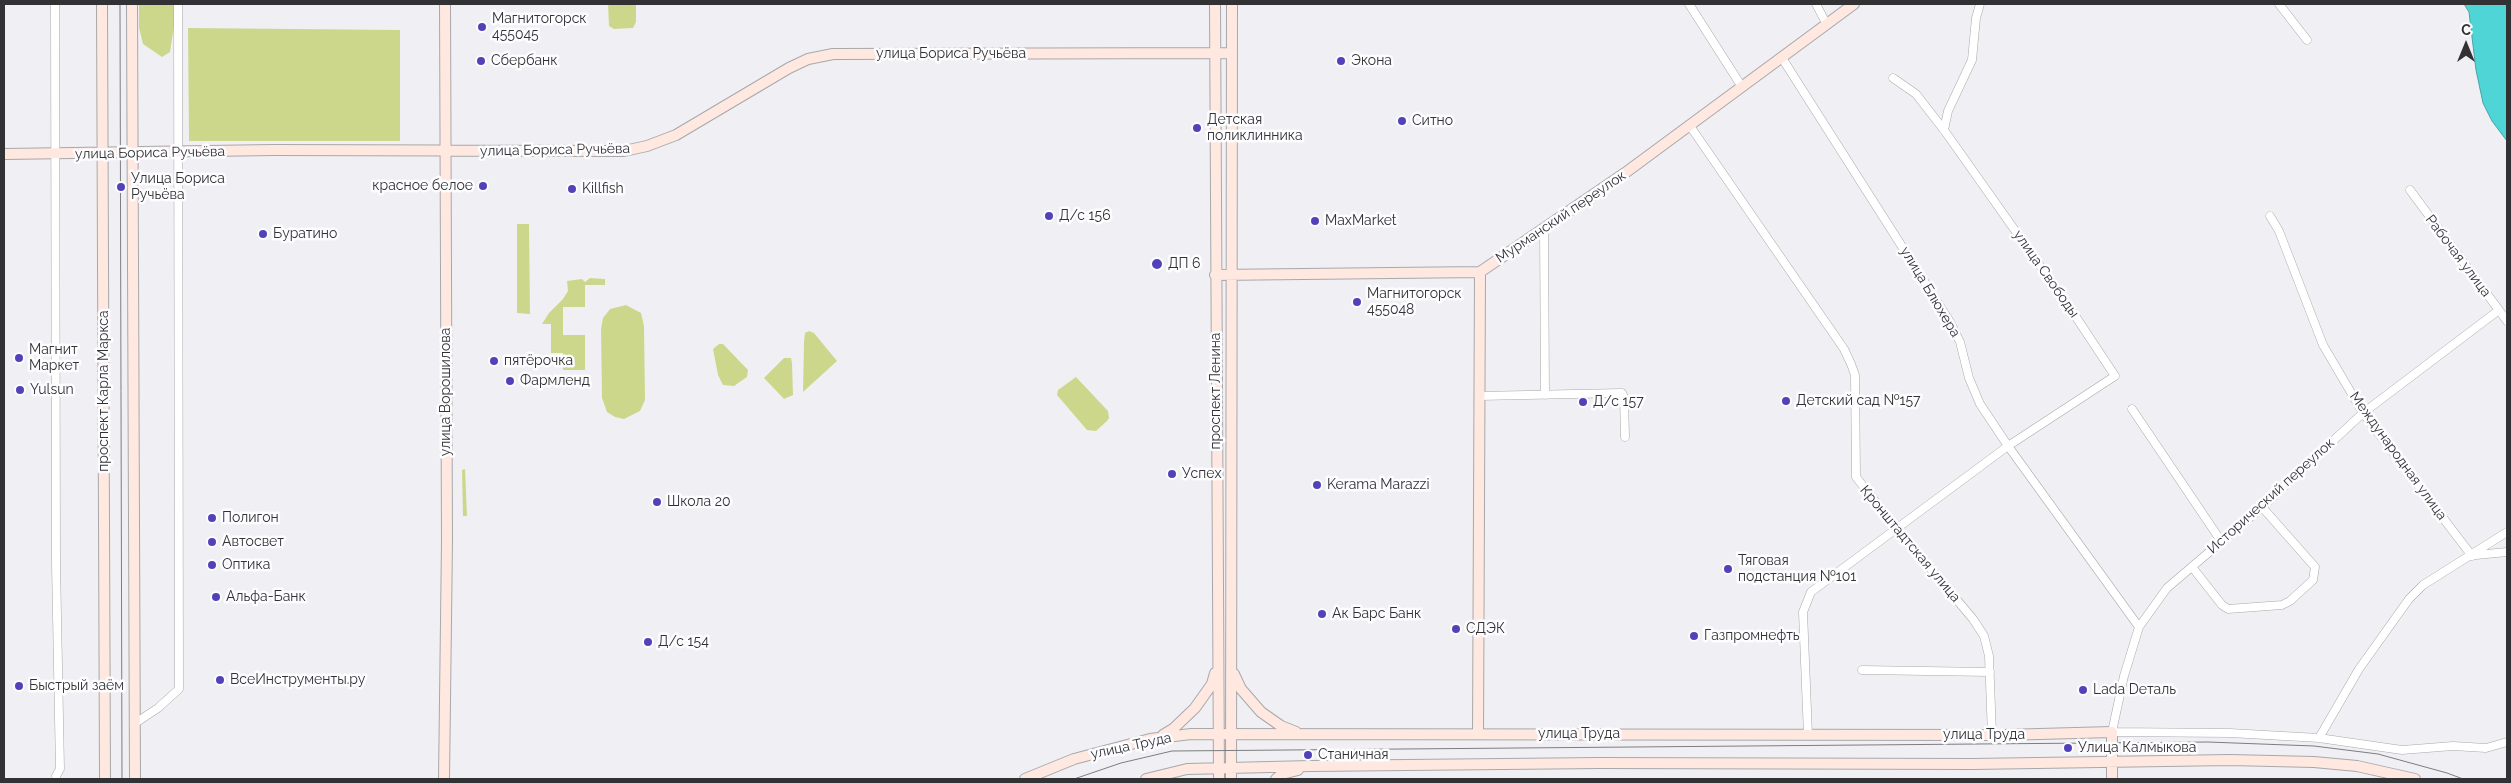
<!DOCTYPE html>
<html>
<head>
<meta charset="utf-8">
<style>
  body { margin:0 }
  #map { position:relative; width:2511px; height:783px; overflow:hidden; background:#f0f0f4; font-family:Raleway,sans-serif }
  canvas { display:block }
  .frame { position:absolute; inset:0; border:5px solid #323234; pointer-events:none }
  .north { position:absolute; left:2441px; top:20px; width:50px; height:50px; -webkit-text-stroke:4px #fdfdff; paint-order:stroke; rotate:0deg; font-size:14px; font-weight:700; line-height:20px; text-align:center; color:#323234 }
  .north::after { content:''; display:block; margin:auto; width:18px; height:22px; background:#323234; clip-path:polygon(50% 0,100% 100%,50% 72%,0 100%) }
</style>
</head>
<body>
<div id="map">
<canvas width="2511" height="783"></canvas>
<div class="frame"></div>
<div class="north">С</div>
</div>
<script>
const g = document.querySelector('canvas').getContext('2d');
g.lineJoin = 'round';
function paint(path, color) { g.fillStyle = color; g.fill(path, 'evenodd'); }
const poly = rows => new Path2D(rows.map(r => 'M' + r).join(''));
function stroke(path, color, width, dash) { g.strokeStyle = color; g.lineWidth = width; g.lineCap = dash ? 'butt' : 'round'; g.setLineDash(dash || []); g.stroke(path); }
function drawText(font, color, halo, rows, align = 'center') {
  g.font = font + ' Raleway,sans-serif'; g.lineWidth = 5; g.setLineDash([]); g.textBaseline = 'middle'; g.strokeStyle = halo; g.fillStyle = color; for (const [text, x, y, turn = 0] of rows) {
    g.save(); g.translate(x, y); g.rotate((+turn || 0) * Math.PI / 180); g.textAlign = isNaN(turn) ? turn : align; if (halo) g.strokeText(text, 0, 0); g.fillText(text, 0, 0); g.restore();
  }
}
paint(poly([
  [139,4,174,4,174,26,170,52,162,57,143,44,139,28],
  [608,4,636,4,636,22,633,28,614,29,609,26],
  [188,28,400,30,400,141,189,141],
  [517,224,529,224,530,314,517,313],
  [590,278,605,279,605,285,585,285,585,307,563,307,563,335,585,335,585,370,563,370,563,353,551,353,551,324,542,324,549,313,563,299,568,291,567,281,582,279,585,282],
  [626,305,641,313,644,326,645,400,640,411,624,419,615,417,607,412,602,398,601,329,603,318,610,309],
  [809,331,814,333,837,361,803,392,804,342,805,333],
  [719,344,723,344,748,370,747,377,734,386,723,385,718,375,713,349],
  [784,358,791,358,792,363,793,395,784,399,764,378],
  [1076,377,1108,411,1109,418,1107,421,1096,431,1087,430,1057,395,1058,390],
  [465,469,467,516,463,516,462,470]
]), '#cdd78c');
const water = poly([
  [2464,4,2507,4,2507,141,2492,121,2483,103,2476,70,2469,12,2464,4]
]);
paint(water, '#50d5d6');
stroke(water, '#47a4a5', 1);
const street = poly([
  [55,4,56,564,60,769,56,776],
  [1689,4,1742,87],
  [1816,4,1826,23],
  [2279,4,2307,40],
  [1782,58,1950,322,1960,342,1969,378,1980,404,2008,446,2139,627],
  [1690,126,1844,349,1851,364,1855,375,1856,477,1897,529,1973,619,1984,636,1989,656,1992,735],
  [1944,130,1948,111,1972,60,1976,18,1980,4],
  [2410,190,2507,321],
  [2270,216,2279,231,2323,345,2363,413,2472,556],
  [1544,228,1545,395],
  [2499,310,2363,413,2262,507,2167,588,2139,627,2124,676,2112,732,2230,733,2319,738,2402,750,2453,746,2486,748,2507,742],
  [1479,396,1622,393,1624,397,1625,437],
  [2132,409,2221,541],
  [2476,555,2507,552],
  [2192,567,2222,605,2228,609,2282,605,2290,601,2313,580,2315,567,2262,507],
  [1862,670,1990,672],
  [134,724,158,708,179,689,178,4],
  [1808,735,1803,612,1811,592,2008,446,2115,376,2072,311,1944,130,1916,94,1893,78],
  [2319,738,2359,669,2409,599,2423,585,2507,532]
]);
const secondary = poly([
  [102,4,105,779],
  [132,4,135,779],
  [1215,4,1219,779],
  [4,154,274,150,624,151,647,146,676,135,789,68,808,59,833,54,1232,53],
  [1215,275,1480,272,1625,173,1854,4],
  [1234,674,1241,689,1261,712,1281,726,1296,732],
  [1478,734,1480,272],
  [1163,735,1173,729,1195,708,1212,684,1215,673],
  [444,779,447,541,445,4],
  [1025,779,1074,759,1150,739,1191,734,2003,735,2112,732,2112,779],
  [1146,779,1187,769,1311,766,1599,763,1972,764,2230,760,2314,762,2357,766,2415,779],
  [1231,779,1232,4],
  [1276,779,1282,774,1298,770]
]);
stroke(street, '#a8a8ac', 9);
stroke(secondary, '#a8a8ac', 12);
stroke(street, '#fff', 8);
stroke(secondary, '#fee8e0', 10);
stroke(poly([
  [120,4,122,779],
  [1074,779,1121,763,1172,751,2208,742,2314,746,2378,754,2447,773,2463,779]
]), '#7d7d80', 1);
for (const [x, y, r, color] of [
  [482,27,5,"#5142ba"],
  [481,61,5,"#5142ba"],
  [1341,61,5,"#5142ba"],
  [1402,121,5,"#5142ba"],
  [1197,128,5,"#5142ba"],
  [483,186,5,"#5142ba"],
  [121,187,5,"#5142ba"],
  [572,189,5,"#5142ba"],
  [1049,216,5,"#5142ba"],
  [1315,221,5,"#5142ba"],
  [263,234,5,"#5142ba"],
  [1157,264,6,"#5142ba"],
  [1357,302,5,"#5142ba"],
  [19,358,5,"#5142ba"],
  [494,361,5,"#5142ba"],
  [510,381,5,"#5142ba"],
  [20,390,5,"#5142ba"],
  [1786,401,5,"#5142ba"],
  [1583,402,5,"#5142ba"],
  [1172,474,5,"#5142ba"],
  [1317,485,5,"#5142ba"],
  [657,502,5,"#5142ba"],
  [212,518,5,"#5142ba"],
  [212,542,5,"#5142ba"],
  [212,565,5,"#5142ba"],
  [1728,569,5,"#5142ba"],
  [216,597,5,"#5142ba"],
  [1322,614,5,"#5142ba"],
  [1456,629,5,"#5142ba"],
  [1694,636,5,"#5142ba"],
  [648,642,5,"#5142ba"],
  [220,680,5,"#5142ba"],
  [19,686,5,"#5142ba"],
  [2083,690,5,"#5142ba"],
  [2068,748,5,"#5142ba"],
  [1308,755,5,"#5142ba"]
]) { const dot = new Path2D(); dot.arc(x, y, r, 0, 2 * Math.PI); g.fillStyle = color; g.fill(dot); stroke(dot, '#fdfdff', 2); }
drawText('14px', '#323234', '#fdfdff', [
  ["Магнитогорск",492,19],
  ["455045",492,35],
  ["Сбербанк",491,61],
  ["Экона",1351,61],
  ["Детская",1207,120],
  ["поликлинника",1207,136],
  ["Ситно",1412,121],
  ["Улица Бориса",131,179],
  ["Ручьёва",131,195],
  ["красное белое",473,186,"right"],
  ["Killfish",582,189],
  ["Д/с 156",1059,216],
  ["MaxMarket",1325,221],
  ["Буратино",273,234],
  ["ДП 6",1168,264],
  ["Магнитогорск",1367,294],
  ["455048",1367,310],
  ["Магнит",29,350],
  ["Маркет",29,366],
  ["пятёрочка",504,361],
  ["Фармленд",520,381],
  ["Yulsun",30,390],
  ["Детский сад №157",1796,401],
  ["Д/с 157",1593,402],
  ["Успех",1182,474],
  ["Kerama Marazzi",1327,485],
  ["Школа 20",667,502],
  ["Полигон",222,518],
  ["Автосвет",222,542],
  ["Тяговая",1738,561],
  ["подстанция №101",1738,577],
  ["Оптика",222,565],
  ["Альфа-Банк",226,597],
  ["Ак Барс Банк",1332,614],
  ["СДЭК",1466,629],
  ["Газпромнефть",1704,636],
  ["Д/с 154",658,642],
  ["ВсеИнструменты.ру",230,680],
  ["Быстрый заём",29,686],
  ["Lada Dеталь",2093,690],
  ["Улица Калмыкова",2078,748],
  ["Станичная",1318,755]
], 'left');
drawText('14px', '#323234', '#fdfdff', [
  ["улица Бориса Ручьёва",951,54],
  ["улица Бориса Ручьёва",555,150,-1],
  ["улица Бориса Ручьёва",150,153,-1],
  ["Мурманский переулок",1561,217,-34],
  ["Рабочая улица",2458,256,53],
  ["улица Свободы",2046,274,55],
  ["улица Блюхера",1930,292,59],
  ["проспект Карла Маркса",104,391,-90],
  ["проспект Ленина",1216,391,-90],
  ["улица Ворошилова",446,392,-90],
  ["Международная улица",2398,456,54],
  ["Исторический переулок",2271,496,-42],
  ["Кронштадтская улица",1910,544,50],
  ["улица Труда",1579,734],
  ["улица Труда",1984,735],
  ["улица Труда",1131,746,-12]
]);
</script>
</body>
</html>
